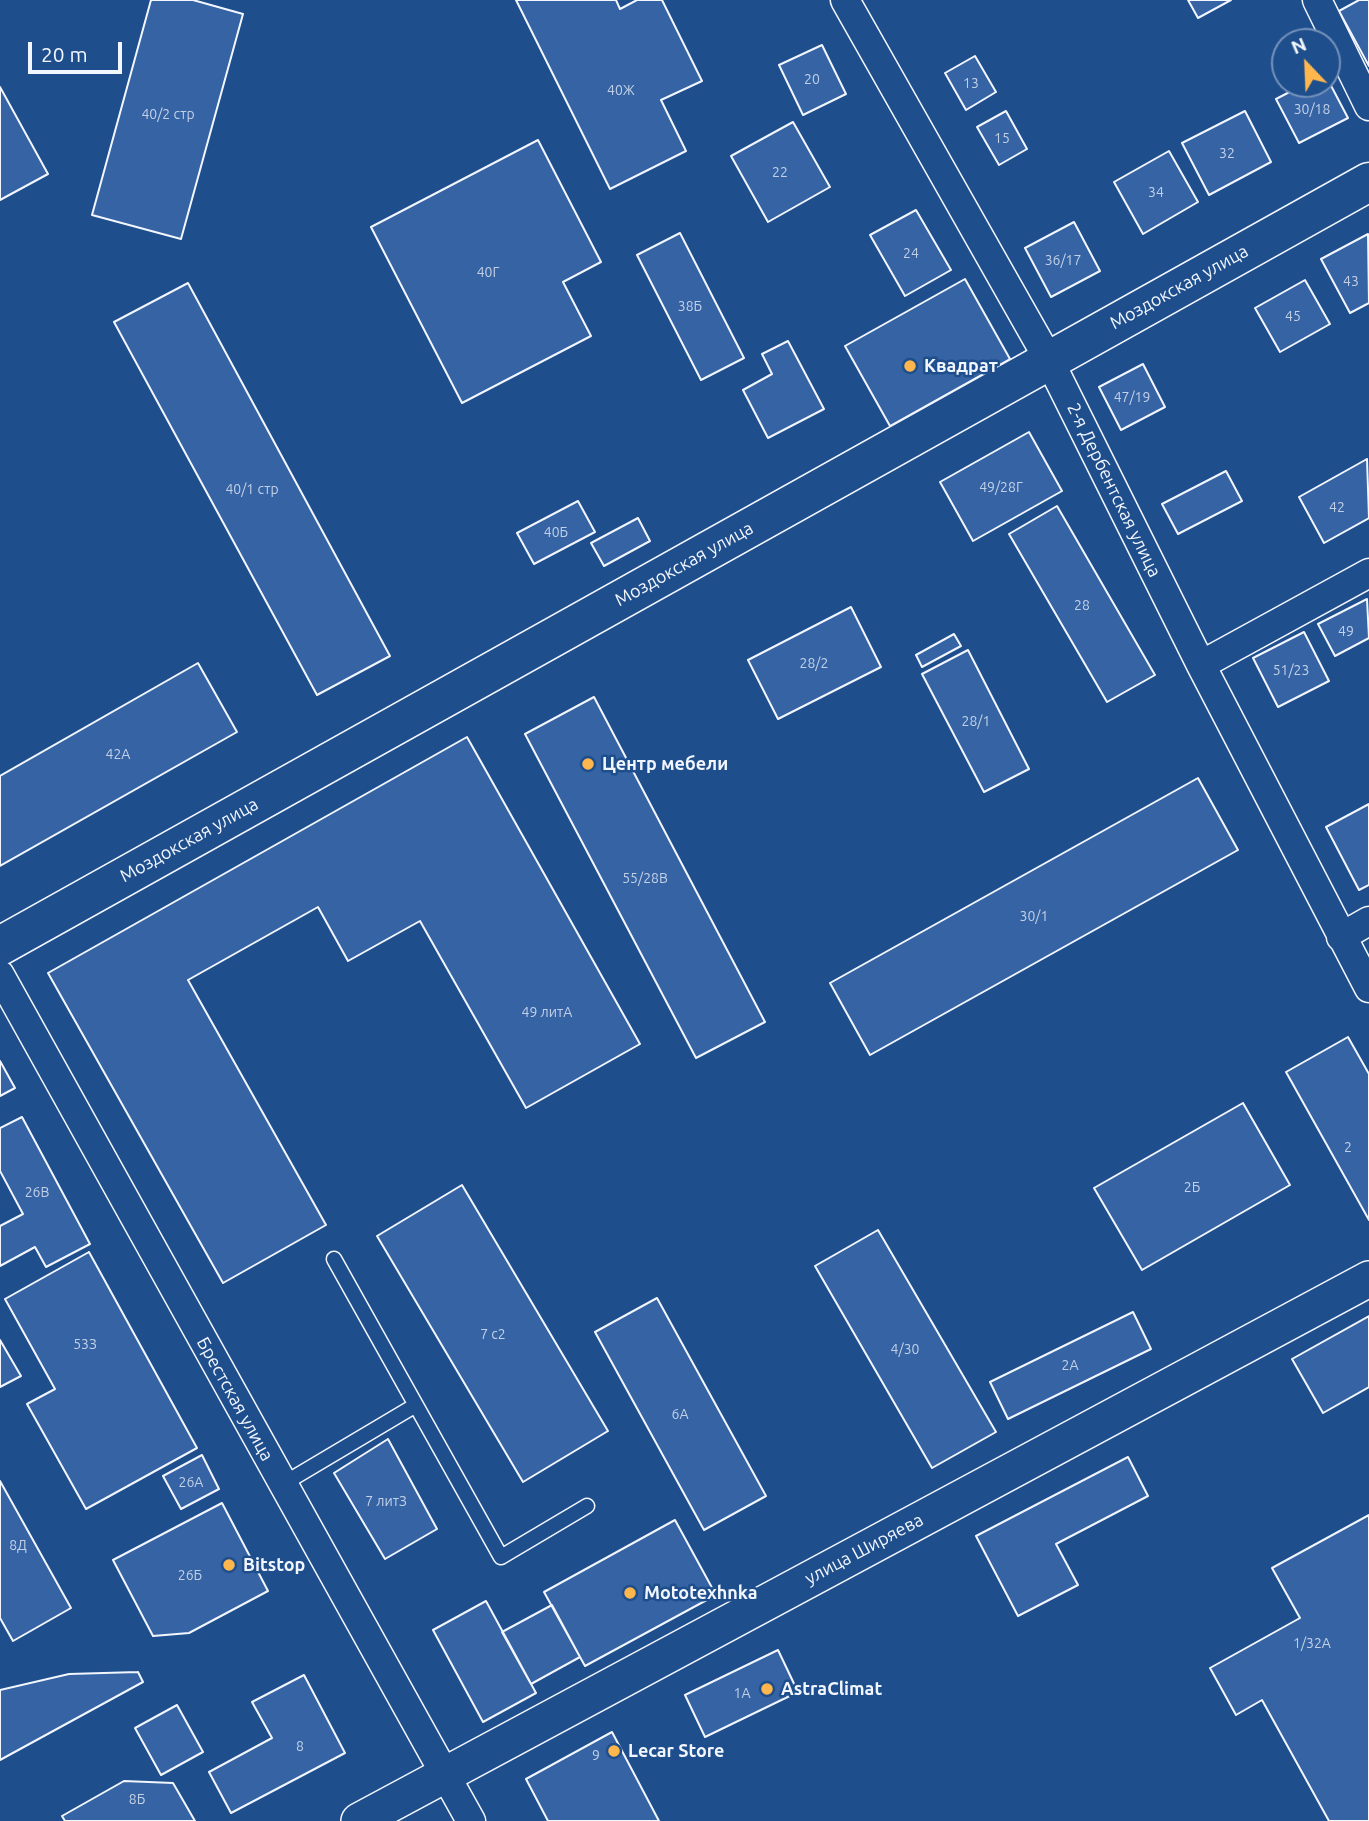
<!DOCTYPE html>
<html>
<head>
<meta charset="utf-8">
<style>
  body { margin:0 }
  #map { position:relative; width:1369px; height:1821px; overflow:hidden; background:#1f4e8c; font-family:Ubuntu,sans-serif }
  canvas { display:block }
  .north { position:absolute; left:1271px; top:28px; width:70px; height:70px; box-sizing:border-box; background:#1f4e8c; border:2px solid #7391ba; border-radius:50%; rotate:337deg; font-size:19px; font-weight:700; line-height:28px; text-align:center; color:#f2f6ff }
  .north::after { content:''; display:block; margin:auto; width:24px; height:32px; background:#ffb74d; clip-path:polygon(50% 0,100% 100%,50% 72%,0 100%) }
  .scale { position:absolute; left:28px; top:42px; width:94px; height:32px; box-sizing:border-box; border:4px solid #f2f6ff; border-top:0; padding-left:9px; font-size:21px; line-height:24px; white-space:nowrap; color:#f2f6ff; -webkit-text-stroke:5px #1f4e8c; paint-order:stroke }
</style>
</head>
<body>
<div id="map">
<canvas width="1369" height="1821"></canvas>
<div class="north">N</div>
<div class="scale">20 m</div>
</div>
<script>
const g = document.querySelector('canvas').getContext('2d');
g.lineJoin = 'round';
function paint(path, color) { g.fillStyle = color; g.fill(path, 'evenodd'); }
const poly = rows => new Path2D(rows.map(r => 'M' + r).join(''));
function stroke(path, color, width, dash) { g.strokeStyle = color; g.lineWidth = width; g.lineCap = dash ? 'butt' : 'round'; g.setLineDash(dash || []); g.stroke(path); }
function drawText(font, color, halo, rows, align = 'center') {
  g.font = font + ' Ubuntu,sans-serif'; g.lineWidth = 5; g.setLineDash([]); g.textBaseline = 'middle'; g.strokeStyle = halo; g.fillStyle = color; for (const [text, x, y, turn = 0] of rows) {
    g.save(); g.translate(x, y); g.rotate((+turn || 0) * Math.PI / 180); g.textAlign = isNaN(turn) ? turn : align; if (halo) g.strokeText(text, 0, 0); g.fillText(text, 0, 0); g.restore();
  }
}
const building = poly([
  [151,0,193,0,243,14,181,239,92,215,151,0],
  [516,0,616,0,620,9,637,0,662,0,702,81,661,100,686,151,610,189,516,0],
  [1188,0,1231,0,1198,18,1188,0],
  [1359,0,1369,0,1369,66,1339,11,1359,0],
  [822,45,846,94,803,115,779,65,822,45],
  [975,56,996,92,966,110,945,73,975,56],
  [1327,78,1348,118,1299,143,1276,99,1305,84,1327,84,1327,78],
  [0,87,48,174,0,200,0,87],
  [1006,111,1027,149,999,165,977,127,1006,111],
  [1245,111,1271,162,1209,195,1182,143,1245,111],
  [793,122,830,187,768,222,731,156,793,122],
  [538,140,601,262,563,282,591,336,462,403,371,227,538,140],
  [1169,151,1198,202,1143,234,1114,182,1169,151],
  [916,210,951,270,905,296,870,235,916,210],
  [1074,222,1100,271,1051,297,1025,248,1074,222],
  [680,233,744,358,701,380,637,255,680,233],
  [1368,234,1369,303,1350,313,1321,259,1368,234],
  [965,279,1010,359,890,426,845,346,965,279],
  [1305,280,1330,324,1280,352,1255,308,1305,280],
  [188,283,390,656,317,695,114,322,188,283],
  [788,341,824,409,768,438,743,390,772,374,762,354,788,341],
  [1143,364,1165,407,1121,430,1099,387,1143,364],
  [1029,432,1062,491,973,541,940,482,1029,432],
  [1367,459,1369,518,1324,543,1299,497,1367,459],
  [1226,471,1242,501,1178,534,1162,504,1226,471],
  [578,501,595,532,534,564,517,533,578,501],
  [1057,506,1155,675,1107,702,1009,534,1057,506],
  [638,518,650,541,604,566,591,543,638,518],
  [1367,599,1369,638,1335,656,1318,624,1367,599],
  [851,607,881,667,778,719,748,660,851,607],
  [1304,632,1329,681,1278,707,1253,658,1304,632],
  [954,634,961,646,922,667,916,655,954,634],
  [968,650,1029,769,984,792,922,674,968,650],
  [198,663,237,732,0,866,0,776,198,663],
  [594,697,765,1022,696,1058,525,734,594,697],
  [467,737,640,1044,526,1108,420,921,348,961,318,907,188,980,326,1225,223,1283,48,973,467,737],
  [1198,778,1238,850,870,1055,830,983,1198,778],
  [1369,804,1369,885,1359,890,1326,827,1369,804],
  [1348,1037,1369,1074,1369,1220,1286,1072,1348,1037],
  [0,1061,15,1088,0,1096,0,1061],
  [1243,1103,1290,1185,1142,1270,1094,1188,1243,1103],
  [22,1117,90,1244,46,1267,35,1247,0,1266,0,1226,23,1214,0,1171,0,1128,22,1117],
  [462,1185,608,1431,523,1482,377,1236,462,1185],
  [878,1230,996,1432,932,1468,815,1266,878,1230],
  [89,1252,197,1448,86,1509,27,1404,55,1389,5,1299,89,1252],
  [657,1298,766,1496,704,1530,595,1332,657,1298],
  [1133,1312,1151,1349,1008,1419,990,1382,1133,1312],
  [1369,1316,1369,1387,1323,1413,1292,1359,1369,1316],
  [0,1340,21,1376,0,1387,0,1340],
  [388,1439,437,1529,385,1559,334,1473,388,1439],
  [202,1455,219,1489,181,1509,163,1476,202,1455],
  [1128,1457,1148,1496,1056,1544,1078,1585,1018,1616,976,1536,1128,1457],
  [0,1481,71,1608,13,1641,0,1618,0,1481],
  [222,1503,268,1591,189,1633,153,1636,113,1560,222,1503],
  [1369,1515,1369,1821,1329,1821,1262,1700,1236,1715,1210,1668,1300,1618,1272,1568,1369,1515],
  [675,1520,716,1595,585,1666,544,1592,675,1520],
  [486,1601,536,1693,483,1722,433,1630,486,1601],
  [552,1605,580,1657,531,1684,502,1632,552,1605],
  [778,1650,798,1692,705,1737,685,1695,778,1650],
  [138,1672,143,1682,0,1760,0,1690,69,1674,138,1672],
  [304,1675,345,1753,231,1813,209,1772,272,1738,252,1702,304,1675],
  [177,1705,203,1752,161,1775,135,1728,177,1705],
  [612,1732,659,1821,548,1821,526,1779,612,1732],
  [124,1781,173,1783,195,1821,65,1821,62,1816,124,1781]
]);
paint(building, '#3563a3');
stroke(building, '#f2f6ff', 2);
const service = poly([
  [334,1259,501,1557,587,1506],
  [283,1484,416,1405]
]);
const minor = poly([
  [845,0,1049,360,1201,665,1369,988],
  [1317,0,1369,106],
  [1201,665,1369,573],
  [1341,937,1369,921],
  [0,975,471,1821]
]);
const tertiary = poly([
  [359,1821,1369,1279]
]);
const secondary = poly([
  [0,946,1369,182]
]);
stroke(service, '#f2f6ff', 17);
stroke(minor, '#f2f6ff', 31);
stroke(tertiary, '#f2f6ff', 38);
stroke(secondary, '#f2f6ff', 41);
stroke(service, '#1f4e8c', 14);
stroke(minor, '#1f4e8c', 28);
stroke(tertiary, '#1f4e8c', 35);
stroke(secondary, '#1f4e8c', 38);
for (const [x, y, r, color] of [
  [910,366,7,"#ffb74d"],
  [588,764,7,"#ffb74d"],
  [229,1565,7,"#ffb74d"],
  [630,1593,7,"#ffb74d"],
  [767,1689,7,"#ffb74d"],
  [614,1751,7,"#ffb74d"]
]) { const dot = new Path2D(); dot.arc(x, y, r, 0, 2 * Math.PI); g.fillStyle = color; g.fill(dot); stroke(dot, '#1f4e8c', 2.5); }
drawText('14px', '#c3d1e8', null, [
  ["20",812,79],
  ["13",971,83],
  ["40Ж",621,90],
  ["30/18",1312,109],
  ["40/2 стр",168,114],
  ["15",1002,138],
  ["32",1227,153],
  ["22",780,172],
  ["34",1156,192],
  ["24",911,253],
  ["36/17",1063,260],
  ["40Г",488,272],
  ["43",1351,281],
  ["38Б",690,306],
  ["45",1293,316],
  ["47/19",1132,397],
  ["49/28Г",1001,487],
  ["40/1 стр",252,489],
  ["42",1337,507],
  ["40Б",556,532],
  ["28",1082,605],
  ["49",1346,631],
  ["28/2",814,663],
  ["51/23",1291,670],
  ["28/1",976,721],
  ["42А",118,754],
  ["55/28В",645,878],
  ["30/1",1034,916],
  ["49 литА",547,1012],
  ["2",1348,1147],
  ["2Б",1192,1187],
  ["26В",37,1192],
  ["7 с2",493,1334],
  ["53З",85,1344],
  ["4/30",905,1349],
  ["2А",1070,1365],
  ["6А",680,1414],
  ["26А",191,1482],
  ["7 литЗ",386,1501],
  ["8Д",18,1545],
  ["26Б",190,1575],
  ["1/32А",1312,1643],
  ["1А",742,1693],
  ["8",300,1746],
  ["9",596,1755],
  ["8Б",137,1799]
]);
drawText('18px', '#f2f6ff', '#1f4e8c', [
  ["Моздокская улица",1179,287,-29],
  ["2-я Дербентская улица",1114,490,64],
  ["Моздокская улица",684,564,-29],
  ["Моздокская улица",189,840,-29],
  ["Брестская улица",235,1399,61],
  ["улица Ширяева",864,1549,-28]
]);
drawText('bold 18px', '#f2f6ff', '#1f4e8c', [
  ["Квадрат",924,366],
  ["Центр мебели",602,764],
  ["Bitstop",243,1565],
  ["Mototexhnka",644,1593],
  ["AstraClimat",781,1689],
  ["Lecar Store",628,1751]
], 'left');
</script>
</body>
</html>
